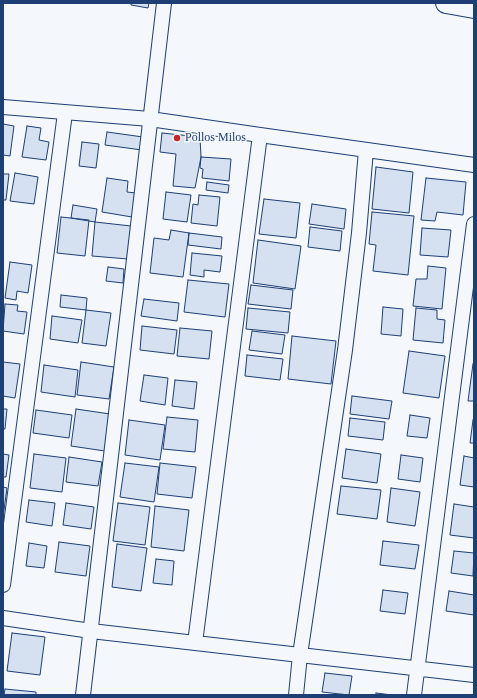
<!DOCTYPE html>
<html>
<head>
<meta charset="utf-8">
<style>
  body { margin:0 }
  #map { position:relative; width:477px; height:698px; overflow:hidden; background:#f4f7fb; font-family:Georgia,serif }
  canvas { display:block }
  .frame { position:absolute; inset:0; border:4px solid #1d3f73; pointer-events:none }
</style>
</head>
<body>
<div id="map">
<canvas width="477" height="698"></canvas>
<div class="frame"></div>
</div>
<script>
const g = document.querySelector('canvas').getContext('2d');
g.lineJoin = 'round';
function paint(path, color) { g.fillStyle = color; g.fill(path, 'evenodd'); }
const poly = rows => new Path2D(rows.map(r => 'M' + r).join(''));
function stroke(path, color, width, dash) { g.strokeStyle = color; g.lineWidth = width; g.lineCap = dash ? 'butt' : 'round'; g.setLineDash(dash || []); g.stroke(path); }
function drawText(font, color, halo, rows, align = 'center') {
  g.font = font + ' Georgia,serif'; g.lineWidth = 3; g.setLineDash([]); g.textBaseline = 'middle'; g.strokeStyle = halo; g.fillStyle = color; for (const [text, x, y, turn = 0] of rows) {
    g.save(); g.translate(x, y); g.rotate((+turn || 0) * Math.PI / 180); g.textAlign = isNaN(turn) ? turn : align; if (halo) g.strokeText(text, 0, 0); g.fillText(text, 0, 0); g.restore();
  }
}
const building = poly([
  [131,3,149,3,148,8,131,5,131,3],
  [3,124,14,126,10,156,3,155,3,124],
  [27,126,41,128,39,140,49,142,46,160,22,157,27,126],
  [107,132,143,137,142,150,105,145,107,132],
  [162,133,200,137,201,157,195,188,173,186,176,154,160,152,162,133],
  [82,142,99,144,96,168,79,166,82,142],
  [201,157,231,159,229,181,202,178,203,169,200,168,201,157],
  [376,167,413,172,409,213,372,209,376,167],
  [15,173,38,177,34,204,10,201,15,173],
  [3,174,9,174,6,200,3,200,3,174],
  [107,178,128,181,127,192,136,193,132,217,102,212,107,178],
  [426,178,466,182,463,215,437,212,435,221,421,220,426,178],
  [207,182,229,185,228,193,206,190,207,182],
  [166,192,191,195,187,222,163,219,166,192],
  [199,195,220,197,217,226,191,223,193,204,198,205,199,195],
  [264,199,300,203,296,238,259,234,264,199],
  [312,204,346,209,344,229,309,224,312,204],
  [73,205,97,209,95,222,71,218,73,205],
  [372,212,414,216,408,275,373,271,376,245,369,244,372,212],
  [61,217,89,220,85,256,57,253,61,217],
  [95,222,131,226,128,259,92,256,95,222],
  [310,227,342,231,340,251,308,247,310,227],
  [422,228,451,230,448,257,420,255,422,228],
  [171,230,189,233,183,277,150,273,154,238,169,240,171,230],
  [189,233,222,237,221,249,188,245,189,233],
  [258,240,301,246,295,289,253,283,258,240],
  [192,253,222,256,220,272,204,270,204,277,190,275,192,253],
  [10,262,32,265,28,293,17,291,16,300,5,298,10,262],
  [428,266,446,268,442,309,413,306,416,279,427,279,428,266],
  [108,267,124,269,123,283,106,281,108,267],
  [188,280,229,284,225,317,184,312,188,280],
  [251,285,293,290,291,309,248,304,251,285],
  [61,295,87,298,86,310,60,307,61,295],
  [144,299,179,303,177,321,141,316,144,299],
  [5,304,18,305,17,311,27,312,24,334,3,331,5,304],
  [383,307,403,309,401,336,381,334,383,307],
  [248,308,290,312,288,333,246,329,248,308],
  [416,308,437,310,437,319,445,320,443,343,413,340,416,308],
  [86,310,111,313,106,346,82,343,86,310],
  [52,316,82,320,78,343,50,339,52,316],
  [142,326,177,330,174,354,140,350,142,326],
  [180,328,212,331,209,359,177,356,180,328],
  [252,331,285,335,282,354,249,350,252,331],
  [292,336,336,341,331,384,288,379,292,336],
  [409,351,445,356,439,398,403,393,409,351],
  [247,355,283,359,280,380,245,376,247,355],
  [3,362,20,364,15,398,3,396,3,362],
  [81,362,114,367,109,399,77,395,81,362],
  [473,364,474,364,474,401,468,401,473,364],
  [44,365,78,370,75,397,41,392,44,365],
  [144,375,168,378,165,405,140,401,144,375],
  [175,380,197,382,194,409,172,406,175,380],
  [352,396,392,401,389,419,350,414,352,396],
  [3,409,7,409,5,429,3,429,3,409],
  [76,409,110,414,105,451,71,446,76,409],
  [36,410,72,415,69,438,33,433,36,410],
  [410,415,430,418,427,438,407,436,410,415],
  [167,417,198,420,195,452,163,449,167,417],
  [350,418,385,422,383,440,348,436,350,418],
  [129,420,165,425,160,460,125,455,129,420],
  [473,420,474,420,474,443,470,443,473,420],
  [346,449,381,454,377,483,342,478,346,449],
  [3,454,9,455,6,477,3,477,3,454],
  [34,454,66,458,62,492,30,488,34,454],
  [401,455,423,458,420,482,398,479,401,455],
  [464,456,474,458,474,487,460,485,464,456],
  [69,457,102,462,98,486,66,482,69,457],
  [125,463,159,467,154,502,120,497,125,463],
  [160,463,196,467,192,498,157,494,160,463],
  [341,486,381,490,377,519,337,514,341,486],
  [3,487,7,488,3,517,3,487],
  [391,488,420,492,415,526,387,522,391,488],
  [29,500,55,503,52,526,26,522,29,500],
  [66,503,94,507,91,529,63,525,66,503],
  [118,503,150,507,145,545,113,541,118,503],
  [454,504,474,507,474,538,450,535,454,504],
  [155,506,189,510,184,551,151,547,155,506],
  [383,541,419,545,415,569,380,565,383,541],
  [59,542,90,546,86,576,55,572,59,542],
  [29,543,47,546,44,568,26,566,29,543],
  [117,544,147,548,141,591,112,587,117,544],
  [454,551,474,553,473,576,451,573,454,551],
  [156,559,174,561,172,585,153,583,156,559],
  [383,590,408,593,405,614,380,611,383,590],
  [449,591,474,595,474,615,446,611,449,591],
  [12,633,45,637,40,675,7,671,12,633],
  [325,673,352,676,349,695,322,692,325,673],
  [5,689,36,692,36,695,4,695,5,689],
  [376,693,392,695,376,695,376,693]
]);
paint(building, '#d5e0f0');
stroke(building, '#1d3f73', 1);
const street = poly([
  [3,107,150,119,260,135,474,165],
  [3,585,65,113],
  [3,618,91,631,474,675],
  [195,643,260,135],
  [83,695,164,3],
  [296,695,300,655,345,350,359,233,366,150],
  [414,695,474,224]
]);
const secondary = poly([
  [446,3,474,8]
]);
stroke(street, '#1d3f73', 16);
stroke(secondary, '#1d3f73', 22);
stroke(street, '#f4f7fb', 14);
stroke(secondary, '#f4f7fb', 20);
for (const [x, y, r, color] of [
  [177,138,4,"#c62828"]
]) { const dot = new Path2D(); dot.arc(x, y, r, 0, 2 * Math.PI); g.fillStyle = color; g.fill(dot); stroke(dot, '#f4f7fb', 1.5); }
drawText('12px', '#1d3f73', '#f4f7fb', [
  ["Pollos Milos",185,138]
], 'left');
</script>
</body>
</html>
